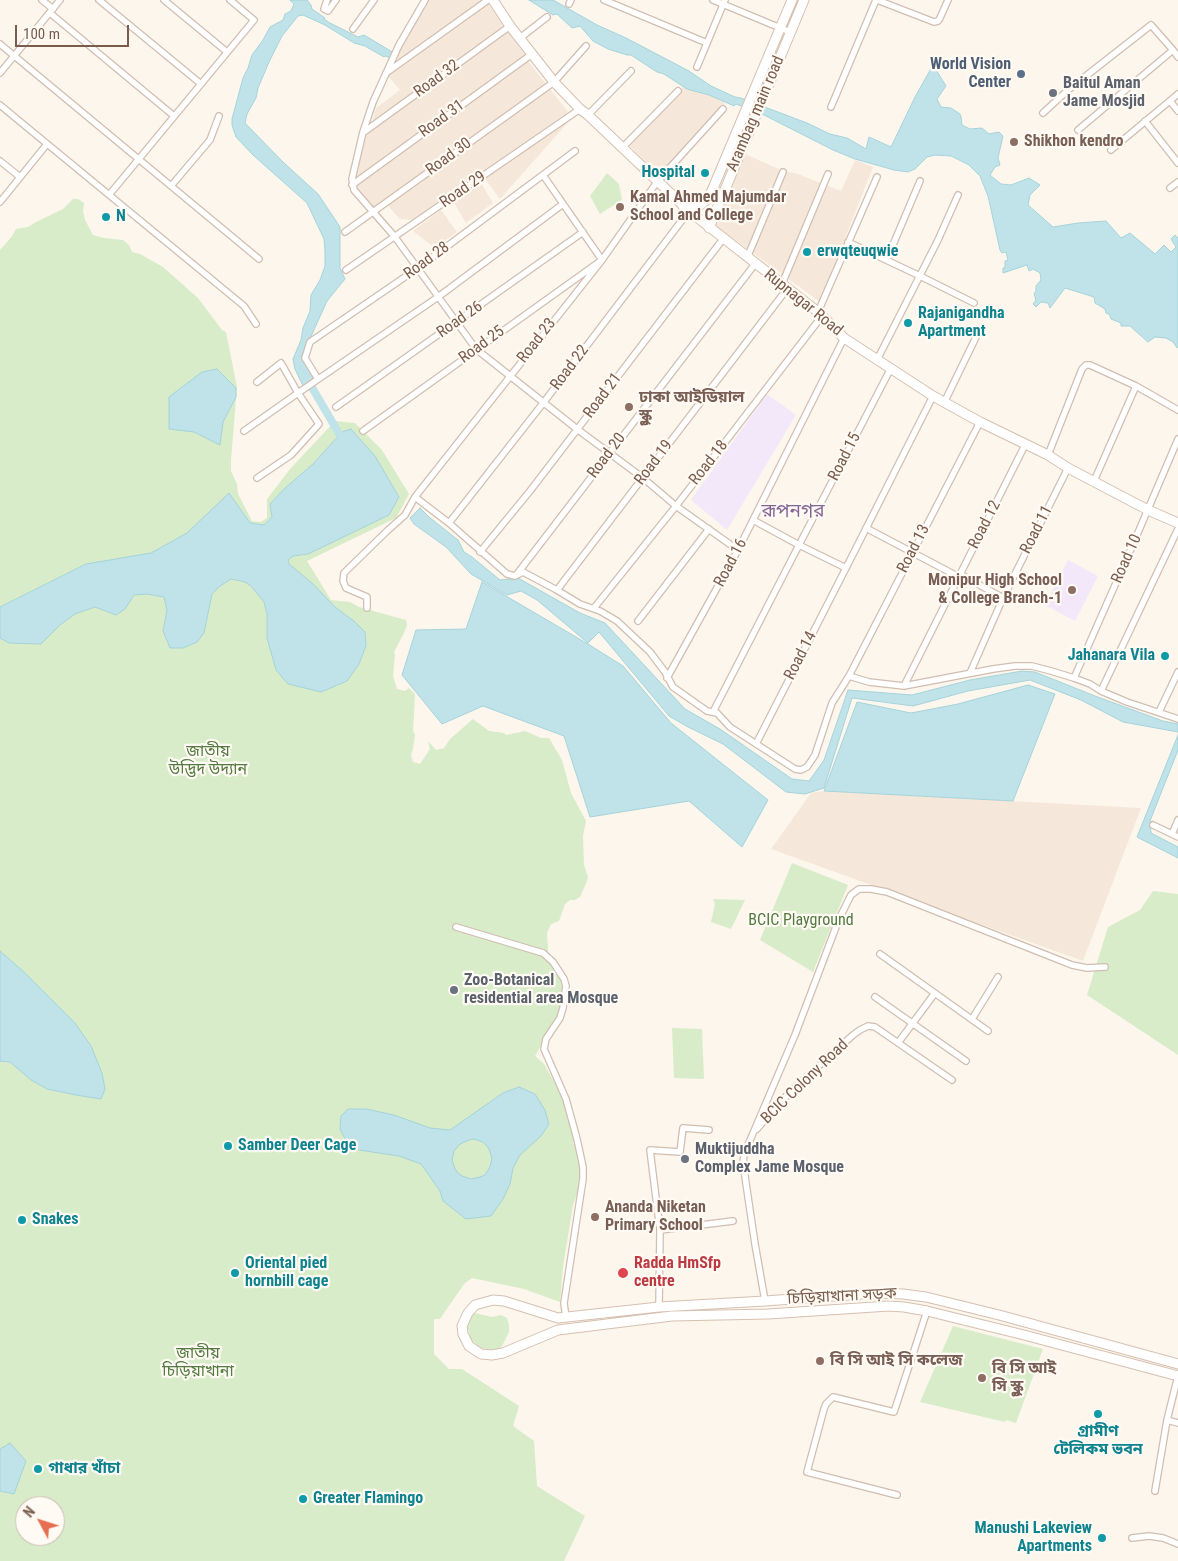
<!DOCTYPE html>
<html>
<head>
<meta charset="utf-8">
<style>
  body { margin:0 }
  #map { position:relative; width:1178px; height:1561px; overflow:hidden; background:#fdf6ec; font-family:"Roboto Condensed",sans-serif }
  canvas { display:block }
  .north { position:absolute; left:15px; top:1496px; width:50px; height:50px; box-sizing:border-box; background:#fffaf3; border:1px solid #cabbb1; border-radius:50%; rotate:310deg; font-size:14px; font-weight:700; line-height:20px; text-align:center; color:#7a5c4d }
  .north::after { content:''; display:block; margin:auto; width:18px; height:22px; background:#e76f51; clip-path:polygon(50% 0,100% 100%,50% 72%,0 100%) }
  .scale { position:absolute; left:15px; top:25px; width:114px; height:22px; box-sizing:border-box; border:2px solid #7a5c4d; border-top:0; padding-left:6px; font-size:15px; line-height:18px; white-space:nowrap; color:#7a5c4d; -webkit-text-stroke:4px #fffaf3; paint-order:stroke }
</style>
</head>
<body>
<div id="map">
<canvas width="1178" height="1561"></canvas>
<div class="north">N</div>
<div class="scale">100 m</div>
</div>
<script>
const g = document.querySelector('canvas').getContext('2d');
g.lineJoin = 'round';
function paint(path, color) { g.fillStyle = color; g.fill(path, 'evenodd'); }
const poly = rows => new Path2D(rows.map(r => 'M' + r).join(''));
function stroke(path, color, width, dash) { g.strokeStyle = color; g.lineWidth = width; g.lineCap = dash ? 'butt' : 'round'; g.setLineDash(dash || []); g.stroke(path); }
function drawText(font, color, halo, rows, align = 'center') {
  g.font = font + ' "Roboto Condensed","Noto Sans Bengali",sans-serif'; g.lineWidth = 4.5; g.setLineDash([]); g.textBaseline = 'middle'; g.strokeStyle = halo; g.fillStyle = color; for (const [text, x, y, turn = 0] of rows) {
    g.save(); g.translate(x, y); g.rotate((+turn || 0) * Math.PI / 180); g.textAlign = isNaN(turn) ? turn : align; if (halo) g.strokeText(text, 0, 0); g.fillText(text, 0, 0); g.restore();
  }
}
paint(poly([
  [428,0,483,0,401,62,397,59,400,46],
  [489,4,504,27,372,123,376,108,400,90,388,76],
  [507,31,526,56,371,169,356,177,366,132],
  [527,60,547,85,373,209,354,184],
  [682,87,709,95,725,103,660,176,630,146],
  [550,89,568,112,412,220,400,219,388,206],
  [571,119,500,199,485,179],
  [745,154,781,170,798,174,841,191,855,160,873,167,820,302,715,225],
  [481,183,493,203,466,223,454,203],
  [441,210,457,232,435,248,413,231],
  [824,791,1141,808,1083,961,771,849,811,793]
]), '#f5e8da');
paint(poly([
  [767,394,796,415,727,530,691,500],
  [1068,560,1098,576,1075,621,1045,605]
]), '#f3e8fa');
paint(poly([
  [607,173,619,184,622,200,600,214,590,196],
  [73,199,78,199,84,203,83,211,85,220,93,235,104,238,123,240,129,245,132,252,140,254,163,267,198,298,222,330,226,332,237,387,231,460,231,471,237,484,238,494,252,521,261,522,267,518,267,499,290,469,335,421,355,423,382,450,409,494,396,518,307,561,331,600,350,602,359,607,406,620,407,625,404,633,394,652,395,655,393,676,397,689,405,691,409,688,415,694,413,731,415,735,413,749,411,755,413,762,420,764,430,749,428,741,436,750,444,748,450,739,473,719,489,731,504,733,506,735,525,731,541,738,549,738,562,760,571,793,586,821,583,836,584,865,588,877,587,881,580,897,575,900,570,900,565,904,559,921,551,924,547,933,549,962,560,976,562,985,563,996,558,1017,535,1056,544,1064,563,1098,574,1135,573,1143,576,1147,580,1170,579,1189,573,1205,563,1267,560,1302,524,1289,472,1278,464,1284,440,1319,434,1319,434,1354,449,1369,462,1369,519,1406,513,1426,534,1441,537,1486,585,1516,564,1561,0,1561,0,250,12,236,16,229,28,227,36,222,63,209],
  [25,1506,55,1506,55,1536,25,1536],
  [792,863,848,885,813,972,760,940],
  [1153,891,1178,894,1178,1055,1087,995,1108,927,1140,910],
  [713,899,745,900,731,929,711,922,715,904],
  [672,1028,702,1029,704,1079,674,1078],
  [475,1313,492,1317,501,1315,507,1318,509,1325,509,1332,502,1346,497,1350,480,1348,471,1339,467,1325,471,1316],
  [953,1326,1043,1349,1016,1423,1006,1420,1005,1422,920,1402]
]), '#d8ecc9');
const water = poly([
  [290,0,307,0,311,5,312,9,325,18,324,19,330,23,358,37,364,35,394,53,391,58,385,56,384,57,365,46,354,43,325,25,303,15,298,16,282,36,269,62,258,88,256,98,247,114,245,123,283,162,318,194,340,227,340,268,345,279,327,301,303,354,303,360,316,380,304,388,295,369,293,359,301,340,303,328,310,311,311,295,320,280,325,266,325,251,324,239,307,203,253,155,236,137,232,125,232,119,243,78,248,68,252,55,263,40,270,27,283,20,285,14,291,11,294,4,290,0],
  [529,0,553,0,597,25,626,38,689,71,711,86,735,97,741,98,807,123,830,134,847,138,866,149,869,137,891,147,915,97,933,65,946,86,937,99,941,107,951,108,960,114,961,117,962,125,970,129,982,128,989,134,999,132,1003,136,998,158,1000,165,995,167,990,175,1001,184,1011,185,1029,178,1040,185,1030,195,1028,205,1053,227,1078,223,1106,221,1121,238,1130,233,1155,254,1164,245,1171,252,1176,247,1171,239,1175,235,1178,238,1178,346,1177,348,1173,342,1166,338,1155,337,1148,342,1130,326,1121,326,1121,323,1111,319,1109,314,1106,313,1105,309,1095,303,1094,297,1065,288,1050,308,1048,303,1041,302,1036,307,1033,304,1036,300,1034,294,1036,291,1036,286,1041,280,1040,273,1033,269,1029,271,1027,265,1003,273,1003,268,1005,268,1005,261,1008,260,1006,252,1002,253,1000,250,988,196,980,176,969,165,951,156,935,155,927,157,915,169,908,172,894,170,855,159,833,150,764,115,736,104,734,106,732,105,709,95,687,89,664,74,657,72,631,55,627,55,608,49,593,41,580,26,572,28,557,14,553,15,529,0],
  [217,369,236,388,236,397,223,422,220,445,194,432,169,429,169,397,202,372,217,369],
  [351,429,375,456,399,497,389,515,308,554,293,556,288,560,289,564,313,584,335,607,355,622,365,632,366,646,359,664,347,681,321,692,288,684,276,670,267,638,267,614,264,602,251,586,245,582,231,579,220,586,212,594,204,633,197,642,183,648,170,648,163,631,167,610,164,597,147,594,134,595,125,609,116,615,95,607,75,614,60,625,41,644,9,643,0,638,0,607,86,564,151,553,187,533,229,493,250,523,264,525,272,517,270,504,284,489,313,464,342,432,351,429],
  [420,508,429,517,458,540,464,552,472,557,500,580,518,578,580,613,605,623,685,709,720,729,792,779,809,781,824,760,848,690,912,695,970,680,1022,671,1035,672,1095,696,1163,721,1178,724,1178,732,1123,722,1081,700,1030,680,968,691,913,706,852,698,824,788,805,794,786,792,723,744,688,727,669,716,599,632,588,643,537,600,521,591,507,595,471,574,446,547,414,524,410,518,420,508],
  [482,582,588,644,623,666,671,723,768,800,742,847,689,801,590,817,564,736,483,706,442,724,402,675,416,630,466,629,482,582],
  [1028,685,1055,694,1013,801,824,791,857,702,911,713,958,704,1028,685],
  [1178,735,1178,750,1150,821,1151,833,1178,847,1178,858,1137,837,1178,735],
  [0,951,25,973,75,1023,91,1046,102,1073,105,1089,101,1099,76,1095,47,1089,31,1080,10,1062,0,1061,0,951],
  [519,1087,535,1094,545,1110,549,1124,541,1136,520,1155,513,1168,510,1184,503,1199,491,1216,466,1219,443,1201,440,1191,421,1164,399,1156,359,1150,346,1141,340,1129,341,1116,348,1109,366,1109,394,1115,430,1128,450,1130,503,1093,519,1087],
  [474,1139,483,1142,486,1145,489,1149,492,1158,490,1167,485,1175,480,1177,471,1179,462,1176,458,1173,455,1169,452,1160,454,1151,460,1144,469,1140,474,1139],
  [10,1443,26,1461,14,1494,0,1491,0,1449,10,1443]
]);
paint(water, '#bfe3e8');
stroke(water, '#a5d3da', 1);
stroke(poly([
  [307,379,344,442]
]), '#bfe3e8', 8);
const street = poly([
  [42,0,53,9],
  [99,0,201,84],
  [164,0,227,52],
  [327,0,324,9,328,11,336,0],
  [425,0,399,45,373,102,363,132,352,179,354,190,395,237,476,349,577,429,643,478,676,506,738,550],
  [604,0,707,43],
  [713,0,790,32],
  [877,0,934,22,938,21,940,18,948,0],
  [569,4,571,0],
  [50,13,174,116],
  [353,29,374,0],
  [520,38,547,17],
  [0,44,259,259],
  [697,67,725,0],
  [0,73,60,0],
  [386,73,488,0],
  [1170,101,1178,111],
  [0,105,244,306,256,324],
  [831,107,876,0],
  [1043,113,1068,90,1151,25,1173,50],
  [588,115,631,71],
  [1145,121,1178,163],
  [1078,130,1173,50,1178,57],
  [364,132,510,26],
  [622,148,678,91],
  [1111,150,1178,94],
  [0,161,20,177],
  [352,185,532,54],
  [171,186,210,140,219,116],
  [1170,188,1178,182],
  [109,195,254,20,230,0],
  [0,202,47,144],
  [345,232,554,82,586,46],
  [848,242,920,276,974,303],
  [747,258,783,172],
  [887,259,920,181],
  [346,270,580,109],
  [782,284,828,174],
  [818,312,877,177],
  [877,360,938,240,958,195],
  [318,379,305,358,310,342,418,268,575,151],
  [944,403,978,333],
  [336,407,583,232],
  [244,431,298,393,281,363,257,382],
  [363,431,602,260,543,175],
  [1048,455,1082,369,1086,365,1090,365,1136,386,1178,410],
  [257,478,291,455,319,424,298,393,438,297,563,204],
  [1094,481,1136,386],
  [415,497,449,523,507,574,515,576,523,572,555,589,580,604,600,611,617,621,650,652,665,672,673,687,707,711,717,713,730,727,795,769,801,770,807,767,815,755,832,703,849,676,869,682,904,686,993,669,1015,666,1032,666,1051,671,1074,678,1090,684,1101,691,1127,702,1178,719],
  [753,520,799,545,891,368],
  [449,523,544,402,689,211],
  [866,528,959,577],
  [480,552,530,491,723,239],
  [517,574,755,264],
  [960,574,1003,598],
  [557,590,787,289],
  [367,608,367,597,346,588,343,581,344,573,387,531,405,515,415,497,602,260,657,182,723,109],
  [594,608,676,506,822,316],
  [638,621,709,529],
  [970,673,1003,598,1068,468],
  [849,676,980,422],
  [667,678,738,550,844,338],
  [1074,678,1131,549,1178,439],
  [904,686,1025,445],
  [1101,691,1178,529],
  [713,712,799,545,846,568,933,396],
  [1159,712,1178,672],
  [756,744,846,568],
  [1153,825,1178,837],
  [1172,834,1178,820],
  [456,927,543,953,553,962,564,979,566,986,563,1008,560,1018,546,1039,544,1049,566,1099,577,1139,583,1167,583,1179,564,1303,566,1318],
  [880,954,988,1031],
  [875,997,966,1061],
  [972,1019,998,977],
  [898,1043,935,993],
  [757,1129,779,1103,799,1084,853,1035,860,1030,868,1026,875,1027,952,1080],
  [749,1144,744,1155,743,1163,755,1244,765,1301],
  [748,1145,795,1035,839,919,851,895,859,889,871,889,887,892,1072,965,1087,968,1105,967],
  [660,1230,650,1150,680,1152,683,1128,709,1130],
  [659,1307,660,1230,733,1221],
  [1167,1420,1178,1423],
  [1155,1491,1167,1420,1178,1376],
  [897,1495,807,1472,824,1409,826,1404,833,1397,894,1412,927,1311],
  [1132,1538,1149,1536,1163,1538,1178,1544]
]);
const secondary = poly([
  [493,0,510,26,554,82,580,109,588,115,689,211,818,312,844,338,933,396,980,422,1048,455,1068,468,1148,510,1178,523],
  [683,206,699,206,706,200,711,193,792,0],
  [709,228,804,0],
  [1178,1364,999,1315,926,1297,903,1294,876,1293,765,1301,659,1307,558,1318,504,1301,493,1300,475,1305,468,1313,462,1326,463,1334,469,1346,481,1354,492,1355,503,1353,558,1330,672,1316,768,1314,889,1306,904,1307,927,1311,1024,1335,1178,1376]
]);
stroke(street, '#d1beb0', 8);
stroke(secondary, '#d6c0b0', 11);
stroke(street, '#fff', 5.5);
stroke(secondary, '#fff', 9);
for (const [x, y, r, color] of [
  [1021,74,5,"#5c6f8a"],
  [1053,93,5,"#6b7280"],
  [1014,142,5,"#8d6e63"],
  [705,173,5,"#0f9aa8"],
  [620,207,5,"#8d6e63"],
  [106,217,5,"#0f9aa8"],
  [807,252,5,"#0f9aa8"],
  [908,323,5,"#0f9aa8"],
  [629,407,5,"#8d6e63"],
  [1072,590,5,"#8d6e63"],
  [1165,656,5,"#0f9aa8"],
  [454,990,5,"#6b7280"],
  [228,1146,5,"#0f9aa8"],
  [685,1159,5,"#6b7280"],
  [595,1217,5,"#8d6e63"],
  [22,1220,5,"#0f9aa8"],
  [235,1273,5,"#0f9aa8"],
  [623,1273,6,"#e0444e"],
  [820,1361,5,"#8d6e63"],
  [982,1378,5,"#8d6e63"],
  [1098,1414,5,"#0f9aa8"],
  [38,1469,5,"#0f9aa8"],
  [303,1499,5,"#0f9aa8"],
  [1102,1538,5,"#0f9aa8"]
]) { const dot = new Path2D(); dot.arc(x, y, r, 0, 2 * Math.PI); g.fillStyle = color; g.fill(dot); stroke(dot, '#fffaf3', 2); }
drawText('bold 16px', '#4e5e75', '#fffaf3', [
  ["World Vision",1011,65],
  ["Center",1011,83]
], 'right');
drawText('16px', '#7a5c4d', '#fffaf3', [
  ["Road 32",437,79,-36],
  ["Arambag main road",756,114,-67],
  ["Road 31",442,119,-36],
  ["Road 30",449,157,-36],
  ["Road 29",463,190,-35],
  ["Road 28",427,261,-36],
  ["Rupnagar Road",803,303,39],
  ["Road 26",460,320,-35],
  ["Road 23",537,341,-52],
  ["Road 25",482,345,-36],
  ["Road 22",570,368,-53],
  ["Road 21",603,396,-53],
  ["Road 20",607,456,-53],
  ["Road 15",845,457,-63],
  ["Road 19",654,463,-53],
  ["Road 18",709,463,-52],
  ["Road 12",985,525,-63],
  ["Road 11",1037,530,-63],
  ["Road 13",914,549,-63],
  ["Road 10",1127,559,-66],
  ["Road 16",731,563,-62],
  ["Road 14",801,656,-63],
  ["BCIC Colony Road",805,1082,-44],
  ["চিড়িয়াখানা সড়ক",842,1297,-3]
]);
drawText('bold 16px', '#5b616d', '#fffaf3', [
  ["Baitul Aman",1063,84],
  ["Jame Mosjid",1063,102],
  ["Zoo-Botanical",464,981],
  ["residential area Mosque",464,999],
  ["Muktijuddha",695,1150],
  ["Complex Jame Mosque",695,1168]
], 'left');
drawText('bold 16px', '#785e54', '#fffaf3', [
  ["Shikhon kendro",1024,142],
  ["Kamal Ahmed Majumdar",630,198],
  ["School and College",630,216],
  ["ঢাকা আইডিয়াল",639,398],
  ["স্কুল",639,416],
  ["Monipur High School",1062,581,"right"],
  ["& College Branch-1",1062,599,"right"],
  ["Ananda Niketan",605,1208],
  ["Primary School",605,1226],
  ["বি সি আই সি কলেজ",830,1361],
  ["বি সি আই",992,1369],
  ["সি স্কুল",992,1387]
], 'left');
drawText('bold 16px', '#0d838f', '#fffaf3', [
  ["Hospital",695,173,"right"],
  ["N",116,217],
  ["erwqteuqwie",817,252],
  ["Rajanigandha",918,314],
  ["Apartment",918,332],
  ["Jahanara Vila",1155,656,"right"],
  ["Samber Deer Cage",238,1146],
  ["Snakes",32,1220],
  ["Oriental pied",245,1264],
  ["hornbill cage",245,1282],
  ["গ্রামীণ",1098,1432,"center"],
  ["টেলিকম ভবন",1098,1450,"center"],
  ["গাধার খাঁচা",48,1469],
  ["Greater Flamingo",313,1499],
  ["Manushi Lakeview",1092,1529,"right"],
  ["Apartments",1092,1547,"right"]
], 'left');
drawText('16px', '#537a41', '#fffaf3', [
  ["জাতীয়",208,752],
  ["উদ্ভিদ উদ্যান",208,770],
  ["BCIC Playground",801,921],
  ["জাতীয়",198,1354],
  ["চিড়িয়াখানা",198,1372]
]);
drawText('bold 16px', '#be3a42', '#fffaf3', [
  ["Radda HmSfp",634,1264],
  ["centre",634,1282]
], 'left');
drawText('19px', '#846695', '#fffaf3', [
  ["রূপনগর",793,512]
]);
</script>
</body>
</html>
